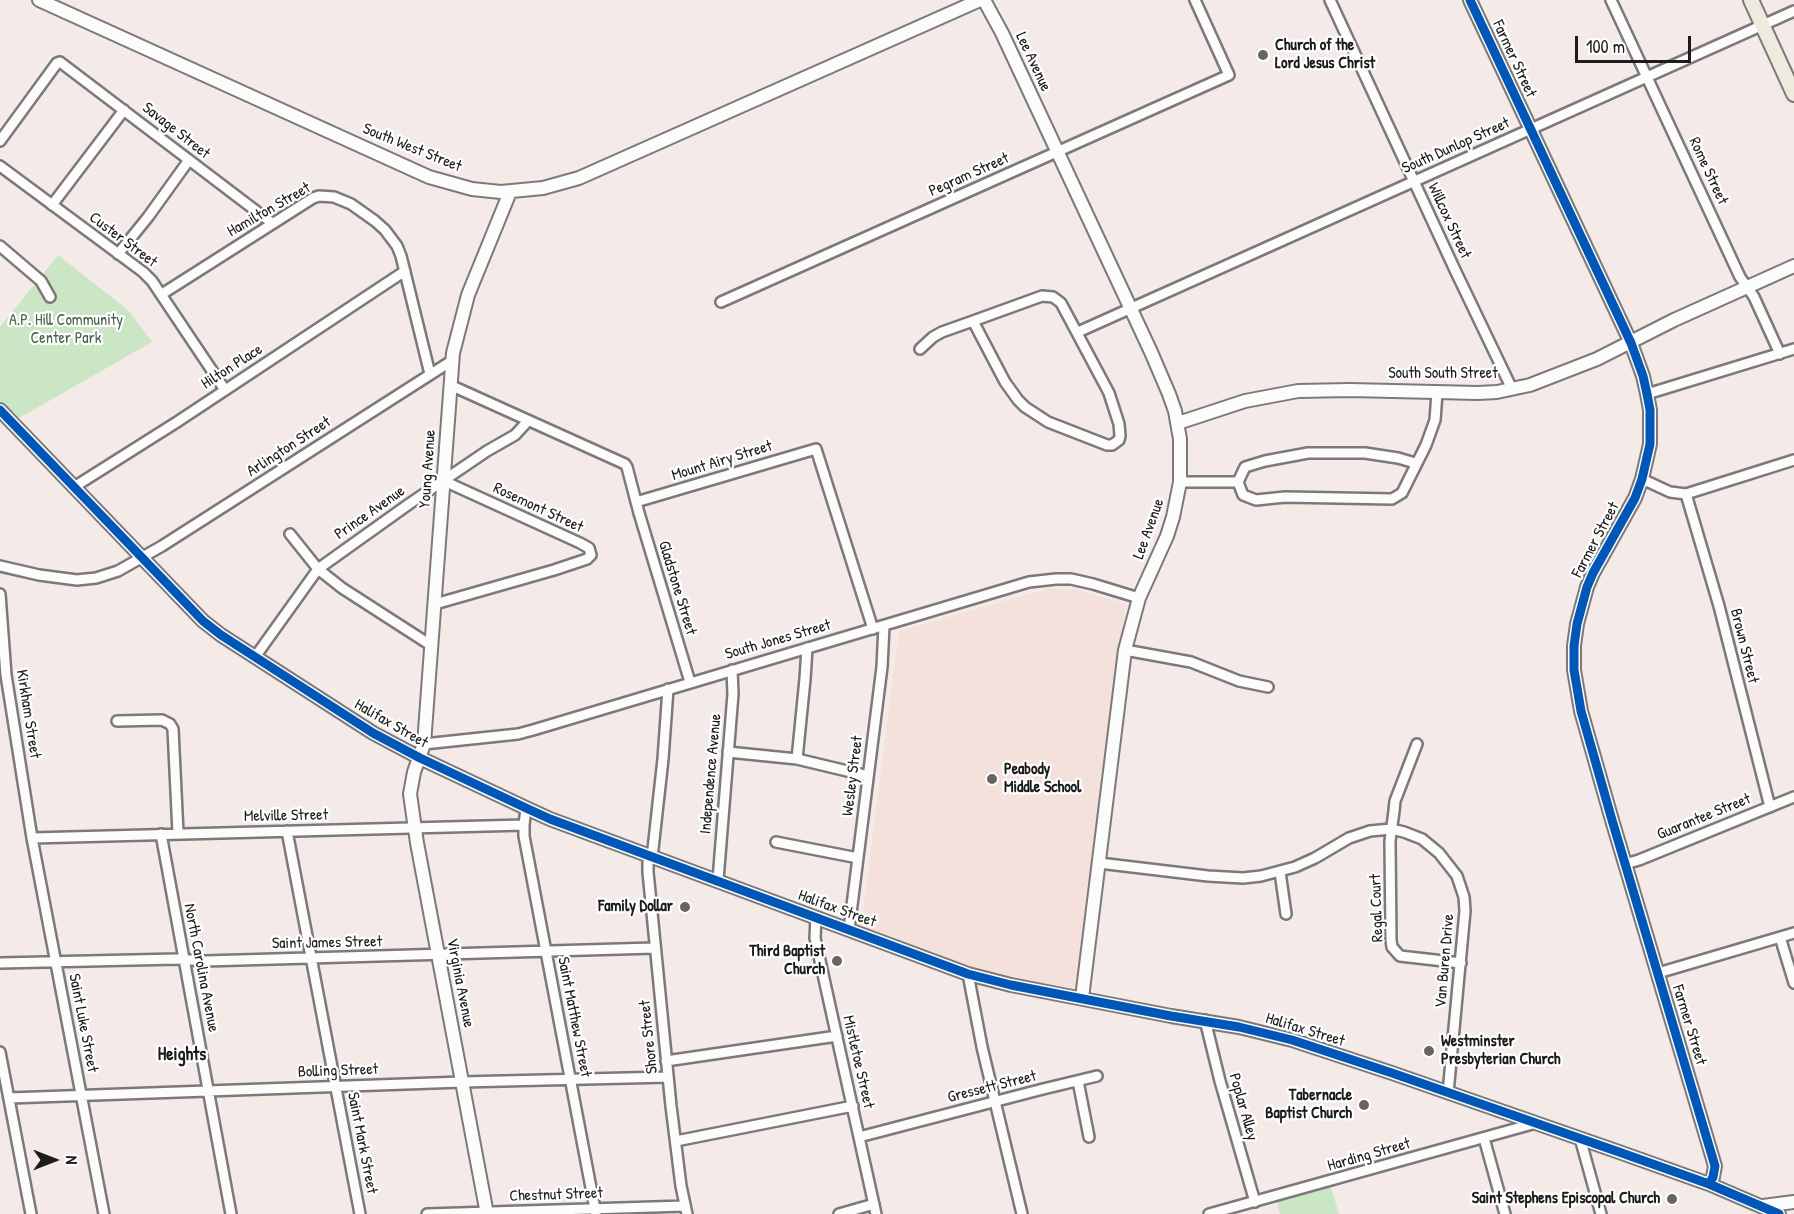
<!DOCTYPE html>
<html>
<head>
<meta charset="utf-8">
<style>
  body { margin:0 }
  #map { position:relative; width:1794px; height:1214px; overflow:hidden; background:#f4ebe9; font-family:"Patrick Hand",sans-serif }
  canvas { display:block }
  .north { position:absolute; left:24px; top:1130px; width:60px; height:60px; -webkit-text-stroke:4px #fff; paint-order:stroke; rotate:90deg; font-size:16px; font-weight:700; line-height:24px; text-align:center; color:#1c1c1c }
  .north::after { content:''; display:block; margin:auto; width:21px; height:27px; background:#1c1c1c; clip-path:polygon(50% 0,100% 100%,50% 72%,0 100%) }
  .scale { position:absolute; left:1575px; top:36px; width:116px; height:27px; box-sizing:border-box; border:3px solid #1c1c1c; border-top:0; padding-left:8px; font-size:18px; line-height:21px; white-space:nowrap; color:#1c1c1c; -webkit-text-stroke:4px #fff; paint-order:stroke }
</style>
</head>
<body>
<div id="map">
<canvas width="1794" height="1214"></canvas>
<div class="north">N</div>
<div class="scale">100 m</div>
</div>
<script>
const g = document.querySelector('canvas').getContext('2d');
g.lineJoin = 'round';
function paint(path, color) { g.fillStyle = color; g.fill(path, 'evenodd'); }
const poly = rows => new Path2D(rows.map(r => 'M' + r).join(''));
function stroke(path, color, width, dash) { g.strokeStyle = color; g.lineWidth = width; g.lineCap = dash ? 'butt' : 'round'; g.setLineDash(dash || []); g.stroke(path); }
function drawText(font, color, halo, rows, align = 'center') {
  g.font = font + ' "Patrick Hand",sans-serif'; g.lineWidth = 4.5; g.setLineDash([]); g.textBaseline = 'middle'; g.strokeStyle = halo; g.fillStyle = color; for (const [text, x, y, turn = 0] of rows) {
    g.save(); g.translate(x, y); g.rotate((+turn || 0) * Math.PI / 180); g.textAlign = isNaN(turn) ? turn : align; if (halo) g.strokeText(text, 0, 0); g.fillText(text, 0, 0); g.restore();
  }
}
paint(poly([
  [1050,588,1078,590,1126,604,1076,988,1008,978,969,967,861,926,899,631]
]), '#f5e1dc');
paint(poly([
  [58,255,128,310,152,342,19,418,0,403,0,327],
  [1331,1187,1339,1214,1280,1214,1277,1201]
]), '#cbe6c5');
const street = poly([
  [1330,0,1455,270,1512,389],
  [1611,0,1740,277,1754,297,1780,354],
  [0,141,57,63,60,62,272,223],
  [0,166,143,272,152,281,225,390],
  [52,205,124,110],
  [0,246,41,281,50,297],
  [118,254,148,217,189,160],
  [162,294,313,198,319,196,334,197,351,204,375,221,385,230,397,246,401,256,430,374],
  [721,302,1229,75,1195,0],
  [1078,332,1794,11],
  [920,349,933,337,942,332,973,321,1042,296,1053,297,1061,303,1109,393,1119,424,1120,436,1119,440,1112,445,1107,445,1048,422,1025,407,1018,400,1005,382,973,321],
  [450,385,625,464,627,467,639,513,690,682],
  [1647,394,1794,349],
  [1642,479,1670,492,1686,494,1794,460],
  [1180,482,1238,482,1243,495,1256,500,1285,497,1392,499,1402,493,1426,445,1435,420,1437,393],
  [1238,482,1245,467,1265,461,1308,453,1365,453,1398,458,1415,463],
  [74,487,177,422,405,271],
  [1686,494,1719,606,1770,807],
  [636,502,816,449,873,629],
  [290,534,318,569,342,588,432,646],
  [0,566,39,575,77,580,96,578,118,571,162,546,453,360],
  [0,594,6,675,32,838,104,1214],
  [435,604,554,570,587,559,591,555,589,548,580,543,444,481],
  [1125,650,1191,662,1239,681,1268,687],
  [255,657,318,569,409,504,487,451,515,435,528,421],
  [668,689,663,759,653,849,648,862,648,872,671,1106,681,1186,687,1214],
  [117,721,162,720,170,724,173,729,178,833],
  [424,744,518,734,533,730,1029,582,1056,579,1071,579,1093,584,1139,598],
  [1417,744,1395,801,1394,811,1390,841,1391,940,1392,947,1400,956,1461,963],
  [728,752,797,759,868,776],
  [797,759,805,679,807,648],
  [526,808,524,825,524,836,596,1214],
  [287,831,360,1214],
  [161,834,231,1214],
  [32,838,524,825],
  [776,842,858,858],
  [1099,863,1208,876,1243,878,1261,876,1295,867,1315,858,1349,838,1370,831,1391,829,1404,832,1422,839,1439,853,1457,876,1464,897,1465,911,1448,1093],
  [1625,864,1639,860,1794,797],
  [1280,872,1286,914],
  [718,880,733,694,732,670],
  [816,917,815,938,876,1214],
  [849,929,882,667,884,626],
  [1780,937,1794,983],
  [0,963,177,959,205,961,654,948],
  [1658,973,1794,933],
  [968,974,982,1047,1022,1214],
  [1205,1020,1220,1081,1255,1202],
  [0,1052,31,1214],
  [666,1061,837,1036],
  [1078,1081,1089,1137],
  [9,1098,462,1082,668,1077],
  [859,1137,1043,1089,1097,1076],
  [1484,1138,1505,1214],
  [1580,1138,1601,1214],
  [676,1141,853,1106],
  [427,1214,685,1206],
  [839,1214,874,1204],
  [1209,1214,1536,1123]
]);
const secondary = poly([
  [39,0,429,177,472,189,501,192,543,188,579,178,980,0],
  [984,0,1002,33,1151,352,1169,394,1175,411,1180,439,1180,482,1173,517,1167,536,1139,598,1125,650,1082,998],
  [1470,0,1631,343,1643,376,1647,394,1650,410,1650,444,1642,479,1635,498,1593,573,1587,587,1577,624,1574,646,1574,670,1581,711,1612,820,1715,1166,1713,1177,1709,1184],
  [0,410,203,621,221,635,373,733,420,758,526,808,550,819,968,974,1011,985,1171,1016,1239,1027,1292,1040,1392,1073,1619,1152,1709,1184,1779,1214],
  [1178,423,1245,401,1298,391,1350,390,1478,393,1497,392,1530,385,1597,359,1674,320,1794,266],
  [1763,1206,1794,1202],
  [487,1214,417,843,410,794,414,772,424,744,453,353,468,295,510,192]
]);
const primary = poly([
  [1751,0,1794,94]
]);
stroke(street, '#7d7978', 14);
stroke(secondary, '#7d7978', 16);
stroke(primary, '#7d7978', 18);
stroke(street, '#fdfcfc', 9);
stroke(secondary, '#fdfcfc', 12);
stroke(primary, '#eeeade', 14);
stroke(poly([
  [1470,0,1631,343,1643,376,1647,394,1650,410,1650,444,1642,479,1635,498,1593,573,1587,587,1577,624,1574,646,1574,670,1581,711,1612,820,1715,1166,1713,1177,1709,1184],
  [0,410,203,621,221,635,373,733,420,758,526,808,550,819,968,974,1011,985,1171,1016,1239,1027,1292,1040,1392,1073,1619,1152,1709,1184,1779,1214]
]), '#0057b8', 9);
for (const [x, y, r, color] of [
  [1263,55,6,"#686464"],
  [992,779,6,"#686464"],
  [685,907,6,"#686464"],
  [837,961,6,"#686464"],
  [1429,1051,6,"#686464"],
  [1364,1105,6,"#686464"],
  [1672,1199,6,"#686464"]
]) { const dot = new Path2D(); dot.arc(x, y, r, 0, 2 * Math.PI); g.fillStyle = color; g.fill(dot); stroke(dot, '#fff', 2); }
drawText('bold 16px', '#1c1c1c', '#fff', [
  ["Church of the",1275,46,"left"],
  ["Lord Jesus Christ",1275,64,"left"],
  ["Peabody",1004,770,"left"],
  ["Middle School",1004,788,"left"],
  ["Family Dollar",673,907],
  ["Third Baptist",825,952],
  ["Church",825,970],
  ["Westminster",1441,1042,"left"],
  ["Presbyterian Church",1441,1060,"left"],
  ["Tabernacle",1352,1096],
  ["Baptist Church",1352,1114],
  ["Saint Stephens Episcopal Church",1660,1199]
], 'right');
drawText('16px', '#1c1c1c', '#fff', [
  ["Farmer Street",1514,59,65],
  ["Lee Avenue",1033,62,65],
  ["Savage Street",176,131,38],
  ["South Dunlop Street",1456,146,-24],
  ["South West Street",412,148,22],
  ["Rome Street",1708,171,65],
  ["Pegram Street",969,175,-24],
  ["Hamilton Street",269,210,-30],
  ["Willcox Street",1449,221,65],
  ["Custer Street",123,240,37],
  ["Hilton Place",232,367,-33],
  ["South South Street",1443,374],
  ["Arlington Street",289,447,-33],
  ["Mount Airy Street",722,461,-17],
  ["Young Avenue",428,469,-86],
  ["Rosemont Street",538,508,25],
  ["Prince Avenue",370,513,-35],
  ["Lee Avenue",1149,529,-70],
  ["Farmer Street",1596,540,-62],
  ["Gladstone Street",677,588,73],
  ["South Jones Street",778,640,-16],
  ["Brown Street",1744,646,76],
  ["Kirkham Street",28,714,81],
  ["Halifax Street",391,724,30],
  ["Independence Avenue",711,774,-85],
  ["Wesley Street",853,776,-83],
  ["Melville Street",286,816,-1],
  ["Guarantee Street",1704,817,-22],
  ["Regal Court",1377,908,-92],
  ["Halifax Street",837,909,20],
  ["Saint James Street",327,943,-1],
  ["Van Buren Drive",1445,961,-85],
  ["North Carolina Avenue",201,968,79],
  ["Virginia Avenue",460,983,79],
  ["Saint Matthew Street",574,1017,79],
  ["Saint Luke Street",83,1023,79],
  ["Farmer Street",1689,1025,73],
  ["Halifax Street",1305,1030,17],
  ["Shore Street",649,1037,-96],
  ["Mistletoe Street",858,1062,77],
  ["Bolling Street",338,1071,-2],
  ["Gressett Street",992,1087,-14],
  ["Poplar Alley",1243,1107,74],
  ["Saint Mark Street",362,1143,79],
  ["Harding Street",1369,1155,-16],
  ["Chestnut Street",556,1195,-2]
]);
drawText('16px', '#4d614d', '#fff', [
  ["A.P. Hill Community",66,321],
  ["Center Park",66,339]
]);
drawText('bold 18px', '#1c1c1c', '#fff', [
  ["Heights",182,1055]
]);
</script>
</body>
</html>
